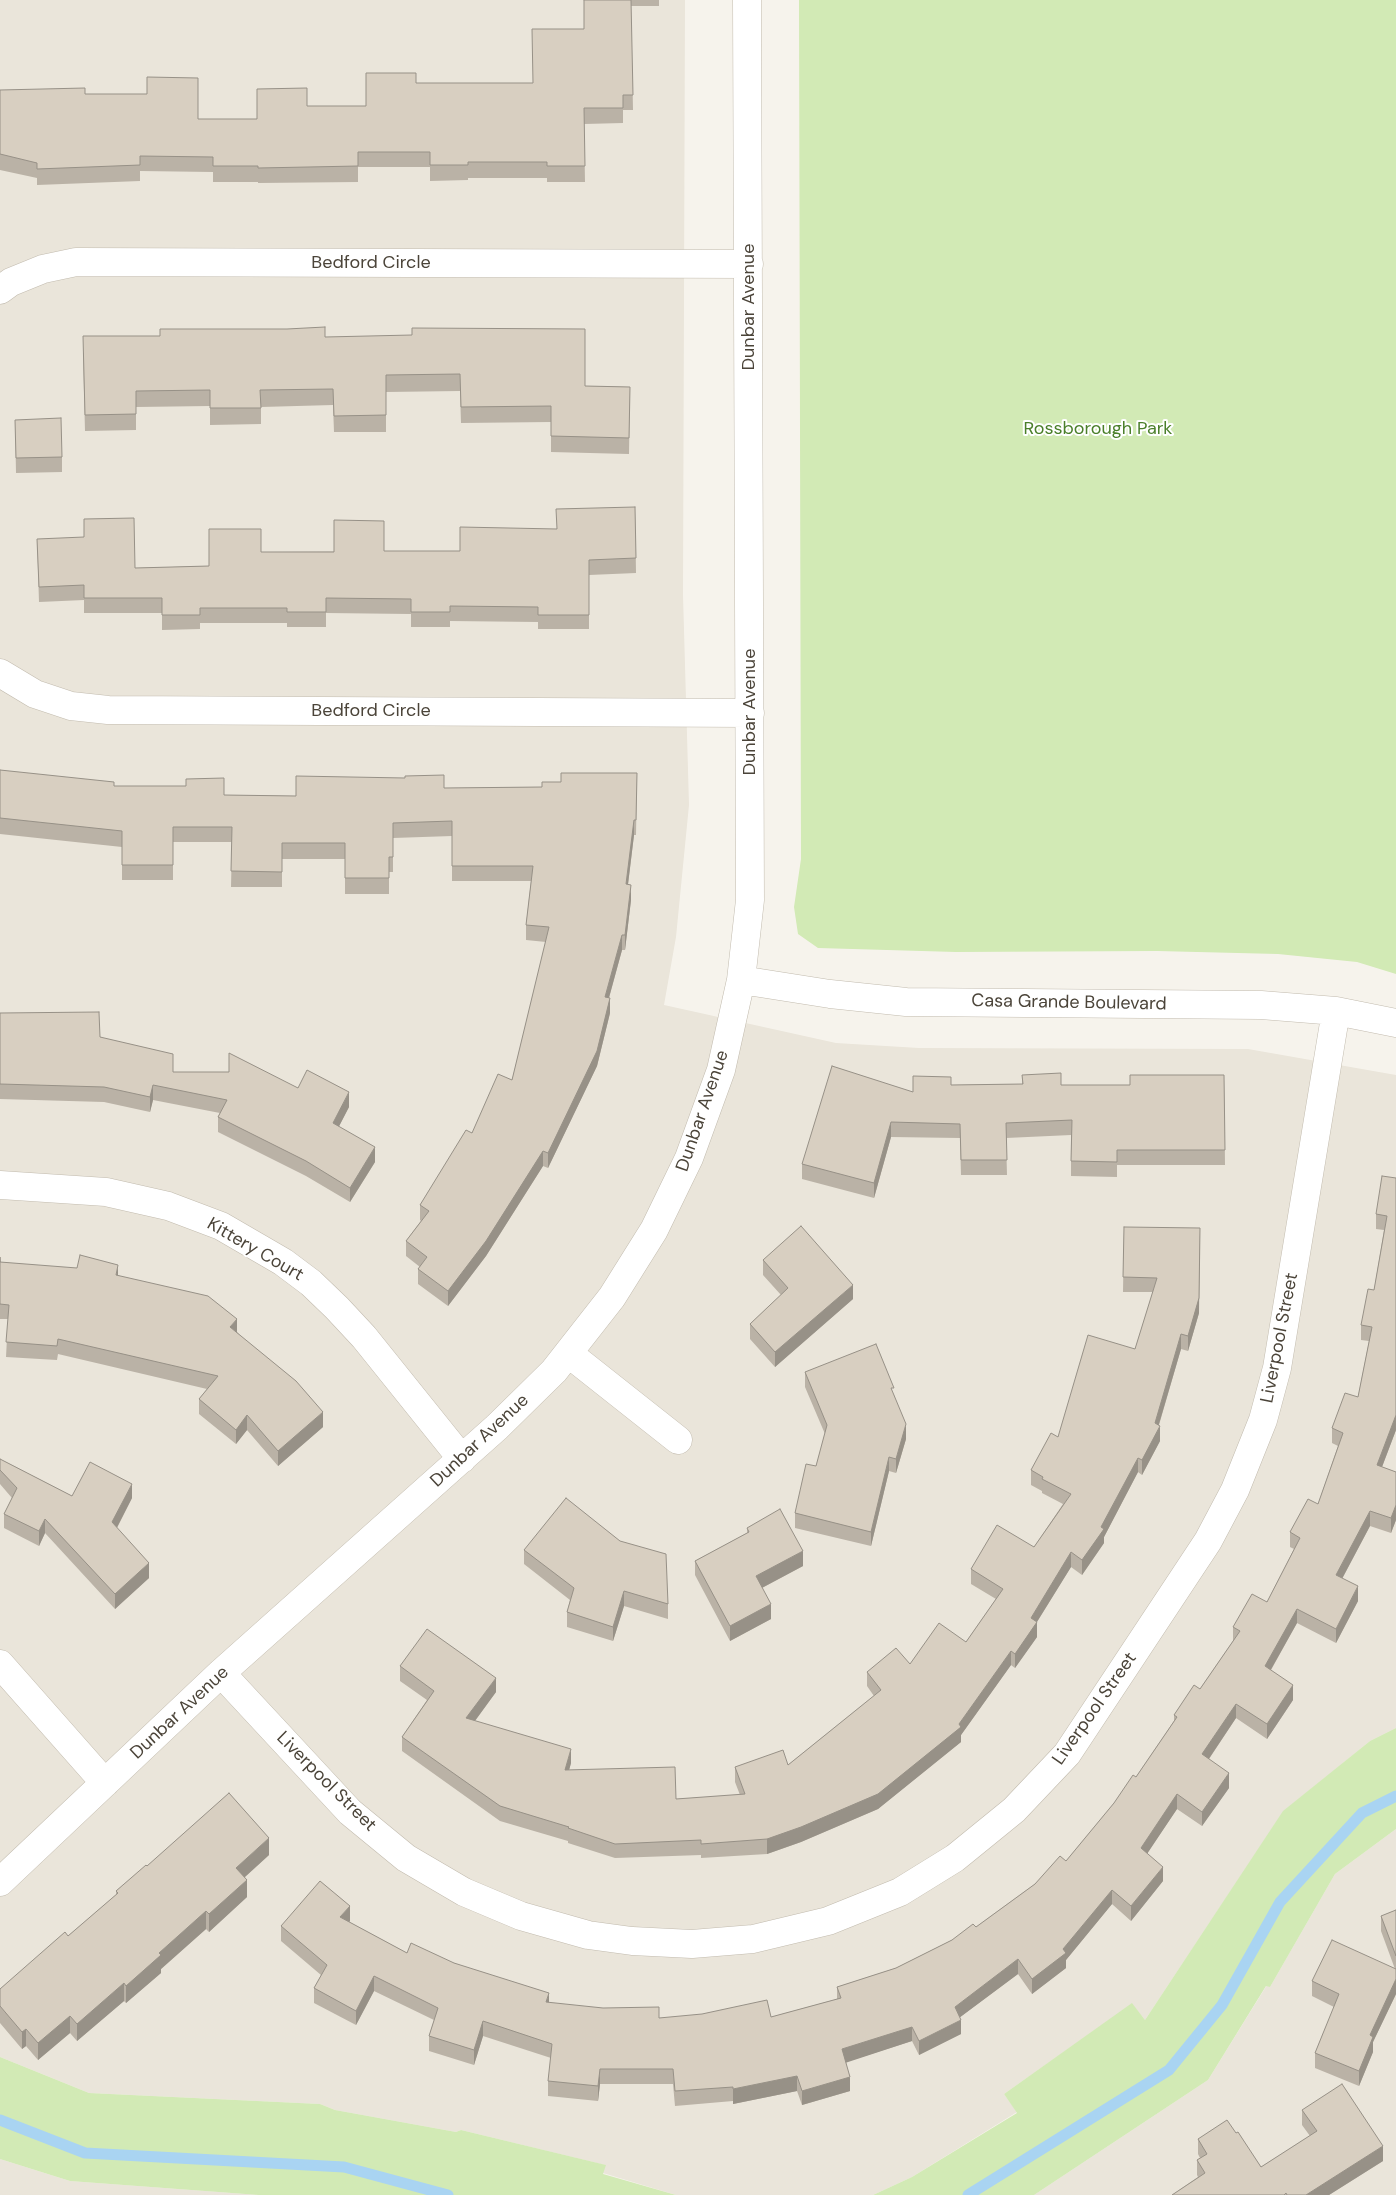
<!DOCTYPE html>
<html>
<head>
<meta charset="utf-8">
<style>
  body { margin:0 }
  canvas { display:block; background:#f6f3ec }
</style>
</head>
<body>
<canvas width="1396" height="2195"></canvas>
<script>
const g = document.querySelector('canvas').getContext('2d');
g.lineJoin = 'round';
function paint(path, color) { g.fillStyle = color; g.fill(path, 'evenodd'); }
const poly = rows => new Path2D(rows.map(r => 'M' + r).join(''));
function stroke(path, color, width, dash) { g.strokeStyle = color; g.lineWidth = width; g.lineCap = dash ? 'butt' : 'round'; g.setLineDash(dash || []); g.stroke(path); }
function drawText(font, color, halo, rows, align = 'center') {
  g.font = font + ' "DM Sans",sans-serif'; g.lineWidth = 4; g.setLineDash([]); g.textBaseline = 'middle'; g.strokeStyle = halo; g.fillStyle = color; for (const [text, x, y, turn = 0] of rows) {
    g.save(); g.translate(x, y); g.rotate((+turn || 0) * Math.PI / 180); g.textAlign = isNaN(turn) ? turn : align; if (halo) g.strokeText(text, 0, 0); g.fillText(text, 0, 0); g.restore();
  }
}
paint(poly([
  [0,0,685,0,683,595,689,805,676,937,664,1005,836,1043,919,1048,1248,1049,1396,1075,1396,1728,1370,1741,1283,1812,1145,2020,1132,2004,1004,2094,1017,2112,912,2177,873,2195,676,2195,603,2173,605,2165,461,2130,456,2132,335,2110,320,2104,89,2093,0,2057],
  [1396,1829,1396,2195,1034,2195,1208,2080,1267,1985,1270,1987,1335,1874],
  [0,2159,70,2181,259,2195,0,2195]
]), '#eae5da');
paint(poly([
  [799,0,1396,0,1396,974,1357,962,1278,954,1157,951,956,952,818,948,798,934,794,907,801,859],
  [1396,1728,1396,1829,1335,1874,1270,1987,1266,1986,1208,2080,1034,2195,873,2195,912,2177,1017,2113,1004,2094,1132,2003,1145,2020,1283,1811,1370,1741],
  [0,2057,89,2093,320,2104,335,2110,456,2132,461,2130,606,2165,603,2174,676,2195,259,2195,70,2181,0,2159]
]), '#d2eab5');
stroke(poly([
  [0,2120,85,2153,344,2167,448,2195],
  [968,2195,1169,2070,1222,2005,1280,1902,1362,1813,1396,1796]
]), '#a9d4f2', 11);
const minor = poly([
  [0,290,11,282,43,269,76,262,749,264],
  [0,673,35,694,71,706,108,710,750,713],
  [741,980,830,994,906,1002,1261,1005,1336,1011,1396,1023],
  [0,1185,106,1192,168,1206,221,1226,283,1262,311,1283,337,1308,364,1337,462,1459],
  [568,1353,678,1440],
  [0,1664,105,1783],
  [221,1673,350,1812,406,1858,464,1892,521,1916,588,1935,632,1941,692,1944,753,1939,828,1921,900,1892,955,1858,1014,1810,1067,1754,1208,1541,1235,1490,1263,1420,1277,1368,1336,1011],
  [0,1882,221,1673,497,1427,554,1371,612,1297,654,1230,689,1158,721,1070,741,980,750,900,747,0]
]);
stroke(minor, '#c2bbae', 29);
stroke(minor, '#fff', 28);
paint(poly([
  [584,0,659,0,659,6,631,6,633,110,623,110,623,123,584,124,585,182,547,182,547,178,468,178,468,180,430,181,430,167,358,167,358,182,258,183,258,182,213,182,213,172,140,171,140,181,37,185,37,178,0,170,0,90,85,94,198,119,257,119,307,106,366,106,416,83,533,83,584,29],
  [325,337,585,386,630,387,629,454,551,452,551,422,461,423,460,391,386,392,386,432,334,432,333,405,261,407,261,424,210,425,210,406,136,407,136,430,85,431,83,353],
  [15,420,62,457,62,472,16,473],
  [635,507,636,573,589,575,589,629,538,629,538,622,450,621,450,627,411,627,411,614,326,613,326,627,287,627,287,623,200,623,200,629,162,630,162,613,84,613,84,600,39,602,37,539,135,568,209,566,261,552,460,551,556,529],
  [0,770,114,786,224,795,296,796,444,788,542,787,561,782,637,773,636,835,634,835,628,885,631,900,625,950,622,950,609,998,610,1013,597,1066,548,1168,543,1166,486,1256,448,1306,418,1284,418,1269,420,1267,406,1256,406,1241,421,1221,420,1220,420,1205,472,1133,512,1080,546,942,526,940,526,925,531,881,452,881,452,836,393,838,393,872,389,872,389,894,345,894,345,859,282,859,282,887,231,887,232,842,173,842,173,880,122,880,122,847,0,834],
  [0,1013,100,1037,173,1072,298,1088,349,1107,339,1126,375,1162,350,1202,306,1176,218,1132,218,1117,220,1113,153,1100,150,1112,104,1102,0,1099],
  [1022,1075,1061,1085,1130,1085,1224,1075,1225,1165,1117,1165,1117,1177,1071,1176,1071,1135,1006,1138,1007,1175,961,1175,960,1138,891,1137,874,1198,802,1179,802,1164,913,1092,951,1085,1022,1084],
  [1396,1178,1396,1430,1382,1467,1396,1472,1396,1520,1391,1533,1370,1526,1342,1579,1358,1601,1336,1643,1297,1623,1271,1670,1293,1700,1267,1739,1236,1718,1209,1759,1229,1788,1202,1826,1177,1809,1147,1853,1163,1881,1131,1921,1112,1904,1066,1960,1066,1968,1032,1994,1018,1974,960,2017,961,2034,919,2055,912,2041,846,2062,850,2091,802,2105,797,2091,733,2104,733,2101,675,2106,673,2084,600,2084,598,2101,548,2096,548,2081,551,2058,483,2036,474,2065,429,2051,429,2036,434,2020,374,1991,356,2025,314,2003,314,1988,321,1975,281,1941,281,1926,350,1921,349,1922,407,1953,454,1963,549,2003,659,2018,771,2017,837,1999,837,1987,896,1968,952,1940,976,1927,1035,1884,1066,1861,1136,1777,1174,1721,1174,1715,1200,1689,1233,1641,1233,1627,1267,1602,1294,1549,1290,1547,1290,1532,1318,1504,1338,1446,1332,1443,1332,1428,1358,1397,1369,1341,1361,1340,1361,1325,1374,1290,1384,1230,1376,1229,1376,1214],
  [1124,1227,1199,1313,1188,1351,1181,1349,1159,1425,1160,1441,1142,1475,1138,1472,1104,1537,1104,1543,1082,1575,1071,1567,1037,1622,1037,1637,1015,1668,1011,1665,961,1735,961,1742,878,1809,801,1842,767,1854,701,1858,701,1855,615,1858,568,1843,568,1841,500,1821,402,1751,402,1737,427,1700,400,1681,400,1666,496,1692,475,1721,571,1763,569,1770,676,1799,740,1795,735,1782,735,1767,788,1765,874,1696,867,1686,867,1672,910,1664,966,1642,996,1599,971,1584,971,1569,1034,1547,1063,1504,1042,1493,1042,1491,1031,1485,1031,1470,1058,1437,1135,1349,1153,1292,1123,1292],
  [0,1257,1,1262,118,1275,237,1332,323,1427,278,1466,247,1430,236,1444,199,1414,199,1399,207,1389,58,1354,57,1360,6,1357,8,1319,0,1319],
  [763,1260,853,1299,775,1367,750,1339,750,1324,781,1295,763,1275],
  [805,1372,894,1395,906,1439,896,1473,889,1471,871,1546,795,1528,795,1513,816,1466,825,1434,805,1387],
  [0,1459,72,1496,132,1498,117,1528,149,1578,115,1609,45,1533,39,1546,4,1528,4,1514,12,1498,0,1484],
  [747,1528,803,1566,762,1588,771,1619,730,1641,695,1575,695,1561,747,1533],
  [524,1550,668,1604,668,1619,624,1606,613,1641,567,1627,567,1612,570,1600,524,1564],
  [269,1855,245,1877,247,1897,209,1932,206,1929,161,1969,161,1973,126,2003,124,2001,77,2041,70,2033,38,2060,26,2046,22,2049,0,2023,0,1989,68,1936,116,1895,116,1891,147,1866],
  [1396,1910,1396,1994,1373,2042,1373,2052,1359,2086,1315,2068,1315,2053,1334,2007,1312,1996,1312,1981,1395,1969,1381,1931,1381,1916],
  [1302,2110,1383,2161,1329,2195,1172,2195,1198,2177,1197,2175,1197,2160,1200,2158,1198,2154,1198,2139,1236,2133,1261,2167,1310,2136,1302,2125]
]), '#bab2a6');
paint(poly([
  [634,820,634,835,626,900,626,884],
  [631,885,631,900,625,950,625,935],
  [622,935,622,950,605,1012,605,997],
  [610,998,610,1013,597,1066,548,1168,548,1153],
  [153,1085,153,1100,150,1112,150,1097],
  [349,1092,349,1107,333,1138,333,1123],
  [891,1122,891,1137,874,1198,874,1183],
  [375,1147,375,1162,350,1202,350,1188],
  [543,1151,543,1166,486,1256,448,1306,448,1291],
  [1200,1228,1199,1313,1188,1351,1188,1336],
  [118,1265,118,1280,116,1275],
  [853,1285,853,1299,775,1367,775,1352],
  [237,1319,237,1333,230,1327],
  [1181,1334,1181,1349,1156,1434,1160,1426,1160,1441,1142,1475,1142,1460,1155,1423],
  [323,1412,323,1427,278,1466,278,1451],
  [247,1415,247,1430,236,1444,236,1430],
  [1396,1415,1396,1430,1377,1480,1377,1465],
  [906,1424,906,1439,896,1473,896,1459],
  [889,1457,889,1471,871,1546,871,1532],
  [1138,1458,1138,1472,1104,1537,1104,1543,1082,1575,1082,1560,1101,1527],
  [132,1484,132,1498,112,1537,112,1522],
  [1396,1505,1396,1520,1391,1533,1391,1518],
  [1370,1511,1370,1526,1336,1590,1336,1575],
  [45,1519,45,1533,39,1546,39,1531],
  [803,1551,803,1566,756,1591,756,1576],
  [1071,1552,1071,1567,1035,1625,1037,1622,1037,1637,1015,1668,1015,1654,1031,1618],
  [149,1563,149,1578,115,1609,115,1594],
  [1358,1586,1358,1601,1336,1643,1336,1629],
  [624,1591,624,1606,613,1641,613,1627],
  [771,1604,771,1619,730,1641,730,1626],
  [1297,1609,1297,1623,1265,1680,1265,1666],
  [1011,1651,1011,1665,961,1735,961,1742,878,1809,801,1842,767,1854,767,1839,959,1724],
  [496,1678,496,1692,466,1733,466,1718],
  [1293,1685,1293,1700,1267,1739,1267,1724],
  [1236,1704,1236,1718,1202,1769,1202,1754],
  [571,1749,571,1763,565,1785,565,1770],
  [1229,1773,1229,1788,1202,1826,1202,1812],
  [1177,1794,1177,1809,1141,1863,1141,1848],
  [269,1838,269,1855,236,1885,236,1868],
  [1163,1867,1163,1881,1131,1921,1131,1906],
  [247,1880,247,1897,209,1932,209,1914],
  [1112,1890,1112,1904,1066,1960,1066,1968,1032,1994,1032,1979,1063,1949],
  [350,1906,350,1921,340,1932,340,1917],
  [206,1911,206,1929,161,1969,161,1973,126,2003,126,1986,159,1953],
  [1018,1959,1018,1974,955,2021,955,2007],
  [374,1976,374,1991,356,2025,356,2011],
  [1396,1979,1396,1994,1373,2042,1373,2052,1359,2086,1359,2071,1370,2035],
  [124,1983,124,2001,77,2041,77,2024],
  [549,1993,549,2007,546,2002],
  [70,2016,70,2033,38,2060,38,2043],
  [961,2020,961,2034,919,2055,919,2041],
  [483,2021,483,2036,474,2065,474,2050],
  [912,2027,912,2041,842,2064,842,2049],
  [26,2029,26,2046,22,2049,22,2032],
  [600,2069,600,2084,598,2101,598,2086],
  [797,2076,797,2091,733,2104,733,2089],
  [850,2077,850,2091,802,2105,802,2091],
  [1383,2146,1383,2161,1329,2195,1306,2195]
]), '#979187');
const building = poly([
  [584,0,631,0,633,95,623,95,623,108,584,108,585,166,547,166,547,162,468,162,468,165,430,165,430,152,358,152,358,166,258,168,258,166,213,166,213,157,140,156,140,165,37,169,37,163,0,154,0,90,85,88,85,94,147,94,147,77,198,78,198,119,257,119,257,89,307,88,307,106,366,106,366,73,416,73,416,83,533,83,532,29,584,29,584,0],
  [325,327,325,337,412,335,412,328,585,329,585,386,630,387,629,438,551,436,551,406,461,407,460,374,386,375,386,415,334,416,333,389,260,390,261,408,210,408,210,390,136,391,136,414,85,415,83,336,160,336,160,329,287,329,325,327],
  [61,418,62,457,16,458,15,420,61,418],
  [635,507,636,558,589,560,589,615,538,615,538,607,450,606,450,612,411,612,411,599,326,598,326,612,287,612,287,608,200,608,200,615,162,615,162,598,84,598,84,585,39,587,37,539,84,537,84,519,134,518,135,568,209,566,209,529,261,529,261,552,334,552,334,520,384,521,384,551,460,551,460,527,557,529,556,509,635,507],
  [0,770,114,782,114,786,186,786,186,779,224,778,224,795,296,796,296,776,405,778,405,776,444,775,444,788,542,787,542,782,561,782,561,773,637,773,636,820,634,820,626,884,631,885,625,935,622,935,605,997,610,998,597,1051,548,1153,543,1151,486,1241,448,1291,418,1269,427,1257,406,1241,429,1211,420,1205,466,1130,472,1133,498,1074,512,1080,549,927,526,925,533,866,452,866,452,821,393,823,393,857,389,857,389,878,345,878,345,843,282,843,282,872,231,871,232,827,173,827,173,865,122,865,122,831,0,818,0,770],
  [99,1012,100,1037,173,1054,173,1072,229,1072,229,1053,298,1088,307,1070,349,1092,333,1123,375,1147,350,1188,306,1161,218,1117,227,1100,153,1085,150,1097,104,1087,0,1084,0,1013,99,1012],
  [832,1066,913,1092,913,1076,951,1077,951,1085,1023,1084,1022,1075,1061,1073,1061,1085,1130,1085,1130,1075,1224,1075,1225,1150,1117,1150,1117,1162,1071,1161,1072,1120,1006,1123,1007,1160,961,1160,960,1124,891,1122,874,1183,802,1164,832,1066],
  [1382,1176,1396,1178,1396,1415,1377,1465,1396,1472,1396,1505,1391,1518,1370,1511,1336,1575,1358,1586,1336,1629,1297,1609,1265,1666,1293,1685,1267,1724,1236,1704,1202,1754,1229,1773,1202,1812,1177,1794,1141,1848,1163,1867,1131,1906,1112,1890,1063,1949,1066,1953,1032,1979,1018,1959,955,2007,961,2020,919,2041,912,2027,842,2049,850,2077,802,2091,797,2076,733,2089,733,2087,675,2091,673,2069,600,2069,598,2086,548,2081,552,2044,483,2021,474,2050,429,2036,438,2008,374,1976,356,2011,314,1988,327,1965,281,1926,320,1881,350,1906,340,1917,407,1953,411,1943,454,1963,549,1993,546,2002,603,2008,659,2007,659,2018,702,2014,767,2000,771,2017,841,1998,837,1987,896,1968,952,1940,973,1924,976,1927,1035,1884,1060,1856,1066,1861,1114,1803,1133,1775,1136,1777,1177,1717,1174,1715,1194,1685,1200,1689,1240,1631,1233,1627,1252,1594,1267,1602,1300,1538,1290,1532,1308,1499,1318,1504,1343,1433,1332,1428,1345,1393,1358,1397,1372,1327,1361,1325,1368,1289,1374,1290,1387,1216,1376,1214,1382,1176],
  [801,1226,853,1285,775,1352,750,1324,788,1288,763,1260,801,1226],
  [1124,1227,1200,1228,1199,1298,1188,1336,1181,1334,1155,1423,1160,1426,1142,1460,1138,1458,1101,1527,1104,1529,1082,1560,1071,1552,1031,1618,1037,1622,1015,1654,1011,1651,959,1724,961,1727,878,1794,801,1827,767,1839,701,1844,701,1840,615,1844,568,1828,569,1827,500,1806,402,1737,434,1691,400,1666,427,1629,496,1678,466,1718,571,1749,565,1770,675,1767,676,1799,745,1794,735,1767,783,1750,788,1765,881,1690,867,1672,896,1648,910,1664,939,1623,966,1642,1003,1589,971,1569,997,1525,1034,1547,1071,1494,1042,1479,1043,1477,1031,1470,1051,1433,1058,1437,1088,1335,1135,1349,1157,1278,1123,1277,1124,1227],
  [80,1255,118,1265,116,1275,208,1296,237,1319,230,1327,296,1381,323,1412,278,1451,247,1415,236,1430,199,1399,218,1376,58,1339,57,1346,6,1342,9,1305,0,1304,0,1257,0,1262,77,1268,80,1255],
  [876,1344,894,1388,891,1388,906,1424,896,1459,889,1457,871,1532,795,1513,806,1464,816,1466,827,1425,805,1372,876,1344],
  [0,1459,72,1496,90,1462,132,1484,112,1522,149,1563,115,1594,45,1519,39,1531,4,1514,17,1488,0,1470,0,1459],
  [566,1498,620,1541,666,1554,668,1604,624,1591,613,1627,567,1612,574,1588,524,1550,566,1498],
  [780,1509,803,1551,756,1576,771,1604,730,1626,695,1561,749,1532,747,1528,780,1509],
  [229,1793,269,1838,236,1868,247,1880,209,1914,206,1911,159,1953,161,1955,126,1986,124,1983,77,2024,70,2016,38,2043,26,2029,22,2032,0,2006,0,1989,65,1932,68,1936,118,1893,116,1891,146,1865,147,1866,229,1793],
  [1396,1910,1396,1956,1381,1916,1396,1910],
  [1332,1940,1396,1969,1396,1979,1370,2035,1373,2037,1359,2071,1315,2053,1339,1994,1312,1981,1332,1940],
  [1342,2084,1383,2146,1306,2195,1287,2195,1286,2193,1284,2195,1172,2195,1205,2173,1197,2160,1207,2154,1198,2139,1227,2120,1236,2133,1238,2132,1261,2167,1317,2131,1302,2110,1342,2084]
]);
paint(building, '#d8cfc1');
stroke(building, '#979187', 1);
drawText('18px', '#4b4439', '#fff', [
  ["Bedford Circle",371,263],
  ["Dunbar Avenue",749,307,-90],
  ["Bedford Circle",371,711],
  ["Dunbar Avenue",750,712,-90],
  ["Casa Grande Boulevard",1069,1003,1],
  ["Dunbar Avenue",703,1111,-71],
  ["Kittery Court",255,1250,30],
  ["Liverpool Street",1280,1338,-79],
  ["Dunbar Avenue",480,1441,-43],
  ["Liverpool Street",1095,1709,-55],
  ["Dunbar Avenue",180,1713,-43],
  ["Liverpool Street",326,1782,45]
]);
drawText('18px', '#4a7f2a', '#fff', [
  ["Rossborough Park",1098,429]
]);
</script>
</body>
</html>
